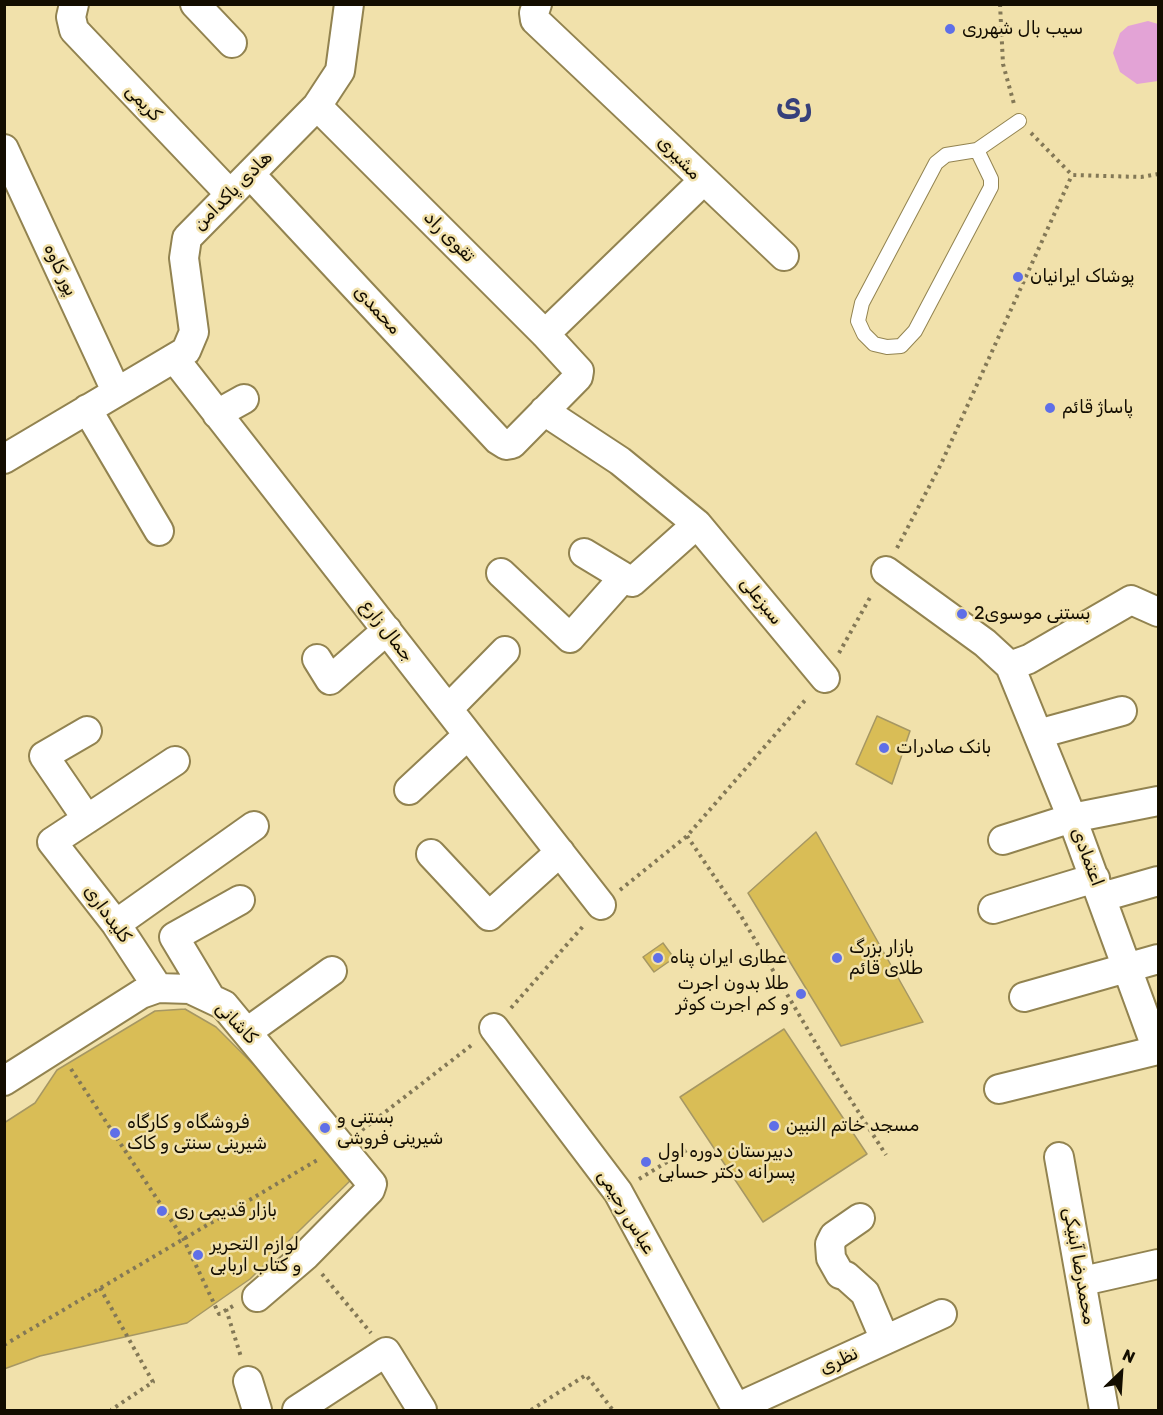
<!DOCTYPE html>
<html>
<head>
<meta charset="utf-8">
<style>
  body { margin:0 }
  #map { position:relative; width:1163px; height:1415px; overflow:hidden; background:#f1e1ab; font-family:Rubik,sans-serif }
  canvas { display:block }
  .frame { position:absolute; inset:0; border:6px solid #130d00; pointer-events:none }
  .north { position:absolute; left:1091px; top:1343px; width:60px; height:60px; -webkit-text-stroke:4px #f1e1ab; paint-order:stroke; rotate:25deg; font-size:16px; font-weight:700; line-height:24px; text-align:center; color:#130d00 }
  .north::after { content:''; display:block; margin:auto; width:21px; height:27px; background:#130d00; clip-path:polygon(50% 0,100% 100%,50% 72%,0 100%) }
</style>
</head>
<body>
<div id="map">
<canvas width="1163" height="1415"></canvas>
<div class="frame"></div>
<div class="north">N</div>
</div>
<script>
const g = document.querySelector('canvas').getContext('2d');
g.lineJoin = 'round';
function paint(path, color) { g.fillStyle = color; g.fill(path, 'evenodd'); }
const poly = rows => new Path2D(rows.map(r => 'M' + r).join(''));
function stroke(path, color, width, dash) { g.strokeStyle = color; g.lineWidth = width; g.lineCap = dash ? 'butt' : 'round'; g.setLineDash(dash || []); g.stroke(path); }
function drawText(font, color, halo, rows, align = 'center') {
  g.font = font + ' Rubik,Vazirmatn,sans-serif'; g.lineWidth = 5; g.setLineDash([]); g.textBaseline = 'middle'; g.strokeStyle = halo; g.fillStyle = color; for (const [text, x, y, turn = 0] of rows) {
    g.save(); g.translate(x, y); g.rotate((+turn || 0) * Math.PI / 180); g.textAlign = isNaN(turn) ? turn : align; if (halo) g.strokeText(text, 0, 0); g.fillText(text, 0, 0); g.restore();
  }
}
paint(poly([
  [1148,21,1158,24,1158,81,1137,84,1120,72,1113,53,1120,33,1128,26]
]), '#e3a3d6');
const building = poly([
  [877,716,910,731,892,784,856,764,877,716],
  [816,832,923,1022,841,1046,748,893,816,832],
  [663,943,674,958,654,972,643,957,663,943],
  [185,1009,216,1027,325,1136,354,1177,250,1279,187,1323,40,1356,4,1369,4,1123,35,1103,57,1070,155,1011,185,1009],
  [784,1029,867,1154,763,1222,680,1097,784,1029]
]);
paint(building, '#d9bd56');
stroke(building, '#a69763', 1.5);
const lane = poly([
  [977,150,991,179,991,187,915,331,901,346,887,347,874,344,864,334,858,321,862,303,936,163,946,155,977,150,1019,121]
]);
const street = poly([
  [74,4,71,17,74,30,230,194],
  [195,4,232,43],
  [537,4,534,13,535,20,704,180,545,334],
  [4,149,116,391],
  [250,174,498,440,506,445,512,444,578,377,579,371,545,334,317,106],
  [704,180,784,256],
  [174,358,601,905],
  [87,409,159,531],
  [544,411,620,461,697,524,825,678],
  [217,414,244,399],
  [4,459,186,351,194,332,184,258,187,238,317,106,340,71,349,4],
  [584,553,632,582,697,524],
  [886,571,985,643,1010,666,1072,818,1157,1050],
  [501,573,570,638,624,577],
  [317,659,330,680,387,630],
  [1010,666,1029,659,1131,600,1158,612],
  [448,709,505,651],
  [1038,734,1122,711],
  [409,790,468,735],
  [87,819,44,756,87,731],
  [1003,840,1072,818,1158,801],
  [431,854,489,916,560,852],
  [1102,897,1158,881],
  [993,909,1095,878],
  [116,924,254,826],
  [158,988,116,924,52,842,175,761],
  [210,997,174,937,240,900],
  [1024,997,1158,959],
  [494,1028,618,1192,737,1410],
  [247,1032,332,971],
  [4,1081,141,994,158,988,190,989,224,1005,372,1184,370,1190,306,1255,257,1297],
  [999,1089,1158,1050],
  [1059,1157,1104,1410],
  [860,1218,834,1236,830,1244,831,1258,840,1274,846,1276,865,1293,885,1340],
  [1083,1281,1158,1264],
  [248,1381,257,1410],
  [736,1408,942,1314],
  [297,1410,386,1352,422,1410]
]);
stroke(lane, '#928350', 16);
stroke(street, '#928350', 32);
stroke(poly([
  [1000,4,1003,64,1014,104],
  [1031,133,1072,175,1141,177,1158,174],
  [897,548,941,464,1072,175],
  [839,653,872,594],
  [687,836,741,916,831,1069,886,1155],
  [620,890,687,836,807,698],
  [511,1008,585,924],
  [71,1069,183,1238,219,1314,233,1306],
  [362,1130,473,1044],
  [639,1179,690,1148],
  [322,1274,371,1333],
  [100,1288,153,1382,111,1410],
  [226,1309,241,1357],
  [4,1345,319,1159],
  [531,1410,586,1375,612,1409]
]), '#837856', 4, [3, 4.5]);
stroke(lane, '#fff', 14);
stroke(street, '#fff', 28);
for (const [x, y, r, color] of [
  [950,29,6,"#5f6fe7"],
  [1018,277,6,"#5f6fe7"],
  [1050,408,6,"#5f6fe7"],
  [962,614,6,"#5f6fe7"],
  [884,748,6,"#5f6fe7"],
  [658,958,6,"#5f6fe7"],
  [837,958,6,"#5f6fe7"],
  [801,994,6,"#5f6fe7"],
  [774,1126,6,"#5f6fe7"],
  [325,1128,6,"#5f6fe7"],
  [115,1133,6,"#5f6fe7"],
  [646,1162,6,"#5f6fe7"],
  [162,1211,6,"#5f6fe7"],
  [198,1255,6,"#5f6fe7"]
]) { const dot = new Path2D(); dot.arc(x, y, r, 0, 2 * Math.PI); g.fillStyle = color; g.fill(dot); stroke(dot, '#f1e1ab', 2); }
drawText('18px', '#130d00', '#f1e1ab', [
  ["سیب بال شهرری",962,29],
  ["پوشاک ایرانیان",1030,277],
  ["پاساژ قائم",1062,408],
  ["بستنی موسوی2",974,614],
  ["بانک صادرات",896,748],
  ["بازار بزرگ",849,948],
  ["طلای قائم",849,969],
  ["عطاری ایران پناه",670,958],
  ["طلا بدون اجرت",789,984,"right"],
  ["و كم اجرت كوثر",789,1005,"right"],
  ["بستنی و",337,1118],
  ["شیرینی فروشی",337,1139],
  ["فروشگاه و کارگاه",127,1123],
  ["شیرینی سنتی و کاک",127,1144],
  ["مسجد خاتم النبین",786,1126],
  ["دبیرستان دوره اول",658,1152],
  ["پسرانه دکتر حسابی",658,1173],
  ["بازار قدیمی ری",174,1211],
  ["لوازم التحریر",210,1245],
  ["و کتاب اربابی",210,1266]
], 'left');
drawText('18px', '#130d00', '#f1e1ab', [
  ["کریمی",143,103,46],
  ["مشیری",679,158,46],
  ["هادی پاکدامن",233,191,-45],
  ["تقوی راد",449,237,45],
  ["پور کاوه",60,270,65],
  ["محمدی",377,310,47],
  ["سبزعلی",761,601,51],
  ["جمال زارع",387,631,52],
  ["اعتمادی",1087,857,69],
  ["کلیدداری",107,914,54],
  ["کاشانی",236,1023,46],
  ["عباس رحیمی",626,1212,59],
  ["محمدرضا آبنیکی",1079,1266,80],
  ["نظری",839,1361,-25]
]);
drawText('bold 30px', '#36407b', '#f1e1ab', [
  ["ری",794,105]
]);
</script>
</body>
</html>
